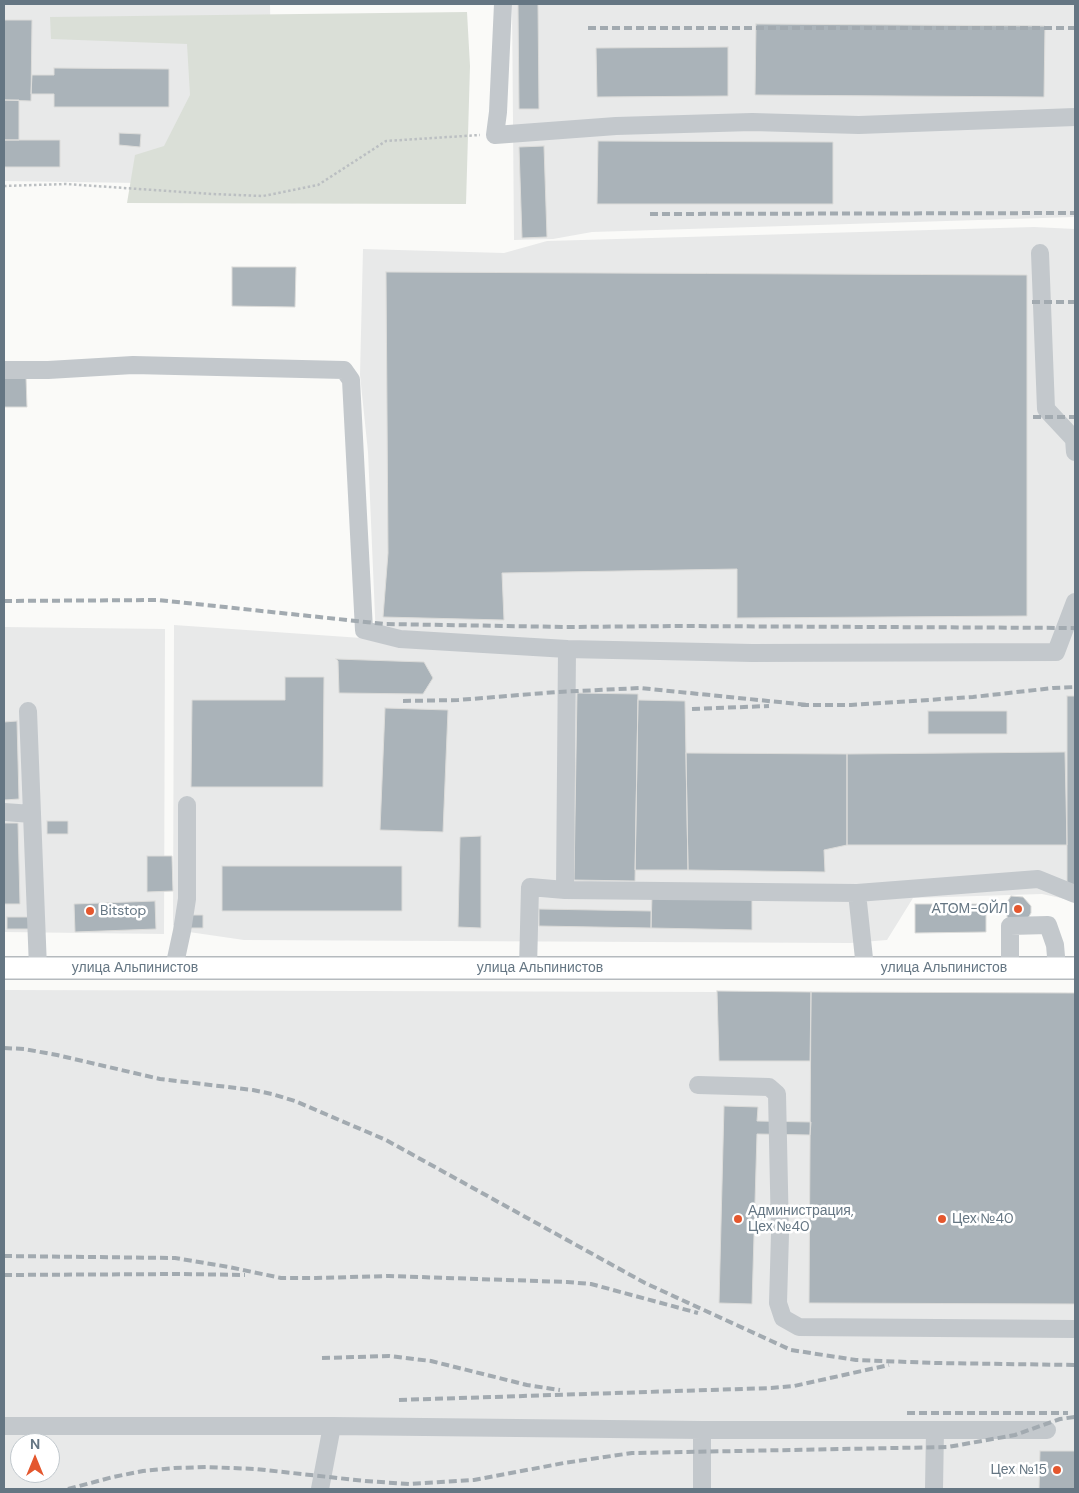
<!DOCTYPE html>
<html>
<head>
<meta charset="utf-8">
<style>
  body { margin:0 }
  #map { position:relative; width:1079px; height:1493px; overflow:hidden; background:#fafaf8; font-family:"DM Sans",sans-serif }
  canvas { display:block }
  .frame { position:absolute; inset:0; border:5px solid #657683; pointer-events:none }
  .north { position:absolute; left:10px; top:1433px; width:50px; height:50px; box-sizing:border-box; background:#fff; border:1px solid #c1c8cd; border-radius:50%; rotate:0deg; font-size:14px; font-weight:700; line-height:20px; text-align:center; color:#657683 }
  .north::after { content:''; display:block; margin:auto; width:18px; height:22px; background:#e4572e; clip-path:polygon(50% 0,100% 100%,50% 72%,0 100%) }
</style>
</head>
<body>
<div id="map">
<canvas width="1079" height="1493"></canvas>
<div class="frame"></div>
<div class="north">N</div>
</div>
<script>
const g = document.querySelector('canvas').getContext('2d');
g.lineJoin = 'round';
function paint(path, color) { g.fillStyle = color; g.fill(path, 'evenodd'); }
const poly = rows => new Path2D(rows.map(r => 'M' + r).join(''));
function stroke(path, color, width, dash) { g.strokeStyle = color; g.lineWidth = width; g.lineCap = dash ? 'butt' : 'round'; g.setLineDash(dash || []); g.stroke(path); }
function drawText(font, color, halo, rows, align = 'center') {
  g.font = font + ' "DM Sans",sans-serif'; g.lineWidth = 5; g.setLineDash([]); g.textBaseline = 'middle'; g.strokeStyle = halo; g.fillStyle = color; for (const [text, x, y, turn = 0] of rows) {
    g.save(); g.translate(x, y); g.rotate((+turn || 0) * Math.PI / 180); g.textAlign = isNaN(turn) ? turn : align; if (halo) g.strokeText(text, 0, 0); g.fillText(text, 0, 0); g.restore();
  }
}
paint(poly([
  [4,4,270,4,273,185,4,181],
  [512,4,1075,4,1075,217,592,232,553,239,514,240],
  [1034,227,1075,229,1075,901,1042,894,913,898,887,940,850,943,244,940,182,931,173,925,174,625,376,639,368,452,360,375,363,249,504,253,547,241],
  [4,627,165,629,164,934,4,932],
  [4,990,1075,993,1075,1489,4,1489],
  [20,1443,50,1443,50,1473,20,1473]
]), '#e8e9e9');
paint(poly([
  [467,12,470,66,466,204,127,203,135,155,164,146,190,95,187,44,51,39,50,17]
]), '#dadfd7');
const building = poly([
  [518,4,538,4,539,109,519,109,518,4],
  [4,20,32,20,31,101,4,100,4,20],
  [756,24,1045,26,1044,97,755,95,756,24],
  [728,47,728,96,597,97,596,48,728,47],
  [54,68,169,69,169,107,54,107,54,94,31,94,32,75,54,75,54,68],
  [4,100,19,100,19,140,4,140,4,100],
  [119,133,141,134,140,147,119,145,119,133],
  [4,140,60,140,60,167,4,167,4,140],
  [598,141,833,142,833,204,597,204,598,141],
  [544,146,547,237,522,238,519,147,544,146],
  [232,267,296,267,295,307,232,306,232,267],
  [386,272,1027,275,1027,616,737,618,737,569,502,573,504,620,383,617,388,553,386,272],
  [26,377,27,407,4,407,4,378,26,377],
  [336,659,424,662,433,678,423,694,339,693,338,661,336,659],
  [285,677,324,677,323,787,191,787,192,700,285,700,285,677],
  [577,693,638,694,635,881,574,880,577,693],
  [1067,696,1075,696,1075,886,1067,886,1067,696],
  [638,700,685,701,688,870,635,870,638,700],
  [385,708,448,710,443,832,380,830,385,708],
  [928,711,1007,711,1007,734,928,734,928,711],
  [17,721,19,799,4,800,4,722,17,721],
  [1065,752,1067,845,847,845,847,754,1065,752],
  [686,753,847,754,847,845,824,850,825,872,688,870,686,753],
  [47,821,68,821,68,834,47,834,47,821],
  [4,823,18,823,20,904,4,904,4,823],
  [481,836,481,928,458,927,460,837,481,836],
  [147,856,172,856,173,891,147,892,147,856],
  [222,866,402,866,402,911,222,911,222,866],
  [652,896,752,899,752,930,651,928,652,896],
  [1011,896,1023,897,1031,906,1031,913,1025,923,1011,923,1005,913,1005,905,1011,896],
  [155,901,156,929,75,932,74,904,155,901],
  [915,904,986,904,986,932,915,933,915,904],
  [539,909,651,911,651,928,539,926,539,909],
  [189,915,203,915,203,928,189,928,189,915],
  [7,917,31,917,31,929,7,929,7,917],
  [717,991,811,992,810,1061,719,1061,717,991],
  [811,992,1075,993,1075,1304,809,1303,811,992],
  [724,1106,758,1107,757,1121,811,1122,810,1135,757,1134,752,1304,719,1303,724,1106],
  [1040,1451,1075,1451,1075,1489,1039,1489,1040,1451]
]);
paint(building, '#aab3b9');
stroke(building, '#dcdcda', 1);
const major = poly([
  [4,968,1075,968]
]);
stroke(major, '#b5babe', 24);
stroke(poly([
  [4,186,66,184,212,194,263,196,318,185,386,141,480,135]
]), '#bbbfc2', 2.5, [2.5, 2.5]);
stroke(poly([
  [503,4,498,112,495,135,616,126,752,122,859,125,1075,117],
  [1040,253,1046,409,1074,439,1075,452],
  [4,370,48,370,133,365,344,370,351,380,364,630,400,639,567,649,565,890],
  [567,649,752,653,1056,652,1075,602],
  [28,711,38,968],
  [4,812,32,814],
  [857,893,1038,879,1075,894],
  [174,968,182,931,187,899,187,805],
  [528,968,530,887,565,890,857,893,865,968],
  [1010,968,1010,926,1048,925,1055,945,1057,968],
  [698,1085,769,1087,777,1094,780,1234,778,1303,783,1318,799,1327,1075,1329],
  [4,1426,332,1426,702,1430,1047,1430],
  [320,1489,332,1426],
  [702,1489,702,1430],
  [934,1489,935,1430]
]), '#c3c8cc', 18);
stroke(major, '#fff', 21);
stroke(poly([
  [588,28,1075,28],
  [650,214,1075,213],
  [1032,302,1075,302],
  [1033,417,1075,417],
  [4,601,158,600,385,624,566,627,680,626,1075,628],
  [403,701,458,700,557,692,640,688,808,705],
  [801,705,851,705,973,697,1053,688,1075,687],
  [692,709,769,706],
  [4,1048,24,1049,57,1055,160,1079,253,1090,272,1094,295,1101,386,1140,645,1283,791,1350,856,1360,936,1363,1075,1365],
  [4,1256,175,1258,229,1267,281,1278,316,1278,389,1276,567,1282,591,1284,698,1313],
  [4,1275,181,1274,245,1275],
  [322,1358,389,1356,431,1361,527,1385,560,1390],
  [399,1400,771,1388,794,1386,889,1365],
  [907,1413,1068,1413],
  [68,1489,113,1477,143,1471,174,1468,206,1467,256,1469,365,1481,409,1484,474,1480,564,1463,632,1453,948,1447,1015,1435,1060,1419,1075,1417]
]), '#a2aab0', 4, [8, 4]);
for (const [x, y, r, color] of [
  [1018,909,5,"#e4572e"],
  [90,911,5,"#e4572e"],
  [738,1219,5,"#e4572e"],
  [942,1219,5,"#e4572e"],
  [1057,1470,5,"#e4572e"]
]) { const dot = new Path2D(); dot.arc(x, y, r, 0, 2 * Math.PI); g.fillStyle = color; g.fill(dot); stroke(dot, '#fff', 2); }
drawText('14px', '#657683', '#fff', [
  ["АТОМ-ОЙЛ",1008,909,"right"],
  ["Bitstop",100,911],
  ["Администрация,",748,1211],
  ["Цех №40",748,1227],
  ["Цех №40",952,1219],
  ["Цех №15",1047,1470,"right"]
], 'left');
drawText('14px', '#657683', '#fff', [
  ["улица Альпинистов",135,968],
  ["улица Альпинистов",540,968],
  ["улица Альпинистов",944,968]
]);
</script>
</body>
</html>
